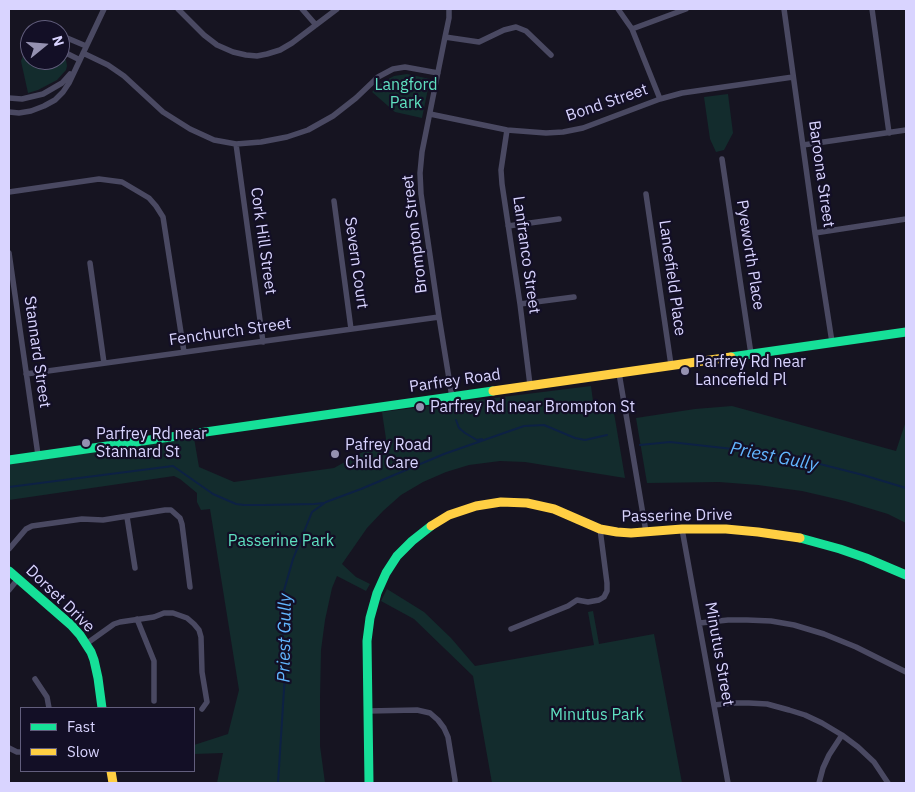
<!DOCTYPE html>
<html>
<head>
<meta charset="utf-8">
<style>
  body { margin:0 }
  #map { position:relative; width:915px; height:792px; overflow:hidden; background:#161421; font-family:"IBM Plex Sans",sans-serif }
  canvas { display:block }
  .frame { position:absolute; inset:0; border:10px solid #d9d4ff; pointer-events:none }
  .legend { position:absolute; left:20px; top:707px; width:175px; height:65px; box-sizing:border-box; background:#130f26; border:1px solid #625e7d; margin:0; padding:6px 9px; list-style:none; font-size:15px; color:#d9d4ff }
  .legend li { display:flex; align-items:center; gap:10px; height:25px }
  .legend b { width:25px; border:1px solid #625e7d }
  .north { position:absolute; left:20px; top:20px; width:50px; height:50px; box-sizing:border-box; background:#130f26; border:1px solid #625e7d; border-radius:50%; rotate:73deg; font-size:14px; font-weight:700; line-height:20px; text-align:center; color:#d9d4ff }
  .north::after { content:''; display:block; margin:auto; width:18px; height:22px; background:#9591b1; clip-path:polygon(50% 0,100% 100%,50% 72%,0 100%) }
</style>
</head>
<body>
<div id="map">
<canvas width="915" height="792"></canvas>
<div class="frame"></div>
<ul class="legend">
<li><b style="height:6px;background:#16e098"></b>Fast</li>
<li><b style="height:6px;background:#ffcf43"></b>Slow</li>
</ul>
<div class="north">N</div>
</div>
<script>
const g = document.querySelector('canvas').getContext('2d');
g.lineJoin = 'round';
function paint(path, color) { g.fillStyle = color; g.fill(path, 'evenodd'); }
const poly = rows => new Path2D(rows.map(r => 'M' + r).join(''));
function stroke(path, color, width, dash) { g.strokeStyle = color; g.lineWidth = width; g.lineCap = dash ? 'butt' : 'round'; g.setLineDash(dash || []); g.stroke(path); }
function drawText(font, color, halo, rows, align = 'center') {
  g.font = font + ' "IBM Plex Sans",sans-serif'; g.lineWidth = 4.5; g.setLineDash([]); g.textBaseline = 'middle'; g.strokeStyle = halo; g.fillStyle = color; for (const [text, x, y, turn = 0] of rows) {
    g.save(); g.translate(x, y); g.rotate((+turn || 0) * Math.PI / 180); g.textAlign = isNaN(turn) ? turn : align; if (halo) g.strokeText(text, 0, 0); g.fillText(text, 0, 0); g.restore();
  }
}
paint(poly([
  [30,49,30,60,60,60,60,57,66,60,67,66,66,70,57,80,38,90,28,93,21,61,25,51],
  [407,74,430,79,422,118,395,112,372,92,381,83,394,76],
  [728,94,733,133,724,150,716,152,710,139,704,97],
  [591,386,594,409,613,407,625,478,525,462,500,461,469,465,446,472,423,482,401,495,383,511,367,528,342,564,356,577,370,584,366,591,337,576,332,588,325,620,321,650,320,698,320,746,325,783,217,783,223,753,194,754,194,745,228,734,239,690,210,509,201,510,197,502,197,493,180,479,174,476,9,500,9,464,194,438,199,467,234,482,334,468,386,439,382,412],
  [732,406,896,451,906,421,906,523,888,514,845,501,802,491,758,485,719,482,647,483,636,418,695,409],
  [387,589,424,612,451,638,475,666,594,645,588,612,593,611,599,644,654,634,682,783,492,783,473,676,414,619,381,601]
]), '#132c2d');
stroke(poly([
  [456,420,459,428,465,433,477,440,482,439],
  [640,445,670,442,751,451,816,463,863,475,906,488],
  [9,487,173,466,213,494,236,504,244,505,264,505,314,504,324,503],
  [278,783,285,674,281,608,283,594,293,559,312,512,326,502,361,489,444,454,524,426,544,425,575,438,585,440,607,435]
]), '#0d2144', 2);
stroke(poly([
  [178,9,204,35,217,45,233,52,246,55,257,56,267,54,280,50,292,43,337,9],
  [302,9,316,25],
  [449,9,449,18,445,37,422,152,420,173,421,194,439,317,452,397],
  [618,9,632,29,660,99],
  [784,9,815,233,832,342],
  [872,9,889,133],
  [632,29,686,9],
  [60,35,86,46],
  [445,37,479,42,504,30,516,27,526,31,551,55],
  [60,50,80,60],
  [83,53,108,65,124,76,163,112,190,129,214,140,236,144,261,142,287,137,308,130,333,116,356,98,378,77,393,69,405,67,438,73],
  [9,98,22,99,43,94,62,83,70,74],
  [9,112,19,113,31,111,44,106,55,100,63,92,69,83,104,9],
  [430,114,507,130,546,133,563,132,583,128,660,99,682,93,793,77],
  [507,130,501,170,502,184,520,304,530,385],
  [236,144,263,342],
  [803,145,906,130],
  [722,159,751,354],
  [9,192,99,179,122,182,149,198,156,206,163,217,184,352],
  [646,194,671,365],
  [334,201,351,329],
  [508,226,559,219],
  [815,233,906,219],
  [9,253,38,455],
  [90,263,104,363],
  [520,304,574,297],
  [619,373,646,532],
  [26,374,439,317],
  [127,517,135,568],
  [682,529,728,783],
  [9,549,26,529,32,526,82,519,103,520,165,510,171,510,180,518,182,524,190,587],
  [9,590,18,579],
  [137,619,154,661,154,701],
  [700,623,728,620,747,620,771,621,794,625,824,634,856,647,906,672],
  [511,629,568,606,577,600,588,602,599,600,604,597,607,591,607,583,600,529],
  [86,644,114,624,120,622,154,617,164,613,173,613,187,618,194,624,199,630,201,637,202,672,207,702,202,709],
  [35,679,47,697,49,708],
  [714,705,733,703,749,703,767,704,789,710,805,715,822,723,842,735,858,747,874,762,888,783],
  [368,711,417,710,430,713,438,720,444,728,448,737,455,780,455,783],
  [9,748,17,752,21,752],
  [819,783,823,768,829,755,842,735]
]), '#4a4962', 5.5);
stroke(poly([
  [731,357,906,332],
  [9,460,493,391],
  [800,538,840,549,866,558,906,575],
  [9,571,71,625,80,635,91,652,94,660,98,678,102,708],
  [369,783,367,641,370,618,377,593,386,573,397,556,412,541,431,526]
]), '#16e098', 9);
stroke(poly([
  [493,391,731,357],
  [431,526,449,515,476,506,501,502,527,503,554,509,600,529,617,532,631,533,682,529,726,529,758,532,800,538],
  [111,771,113,783]
]), '#ffcf43', 9);
for (const [x, y, r, color] of [
  [685,371,5,"#9591b1"],
  [420,407,5,"#9591b1"],
  [86,443,5,"#9591b1"],
  [335,454,5,"#9591b1"]
]) { const dot = new Path2D(); dot.arc(x, y, r, 0, 2 * Math.PI); g.fillStyle = color; g.fill(dot); stroke(dot, '#130f26', 2); }
drawText('16px', '#5fe0c0', '#130f26', [
  ["Langford",406,85],
  ["Park",406,103],
  ["Passerine Park",281,541],
  ["Minutus Park",597,715]
]);
drawText('16px', '#d9d4ff', '#130f26', [
  ["Bond Street",607,103,-19],
  ["Baroona Street",821,174,82],
  ["Brompton Street",415,234,-97],
  ["Cork Hill Street",263,241,82],
  ["Lanfranco Street",526,255,82],
  ["Pyeworth Place",750,255,81],
  ["Severn Court",356,263,82],
  ["Lancefield Place",672,278,82],
  ["Fenchurch Street",230,332,-8],
  ["Stannard Street",37,352,82],
  ["Parfrey Road",455,381,-8],
  ["Passerine Drive",677,516,-1],
  ["Dorset Drive",60,599,44],
  ["Minutus Street",719,654,80]
]);
drawText('16px', '#d9d4ff', '#130f26', [
  ["Parfrey Rd near",695,362],
  ["Lancefield Pl",695,380],
  ["Parfrey Rd near Brompton St",430,407],
  ["Parfrey Rd near",96,434],
  ["Stannard St",96,452],
  ["Pafrey Road",345,445],
  ["Child Care",345,463]
], 'left');
drawText('italic 18px', '#62b6ff', '#130f26', [
  ["Priest Gully",774,457,11],
  ["Priest Gully",285,638,-89]
]);
</script>
</body>
</html>
